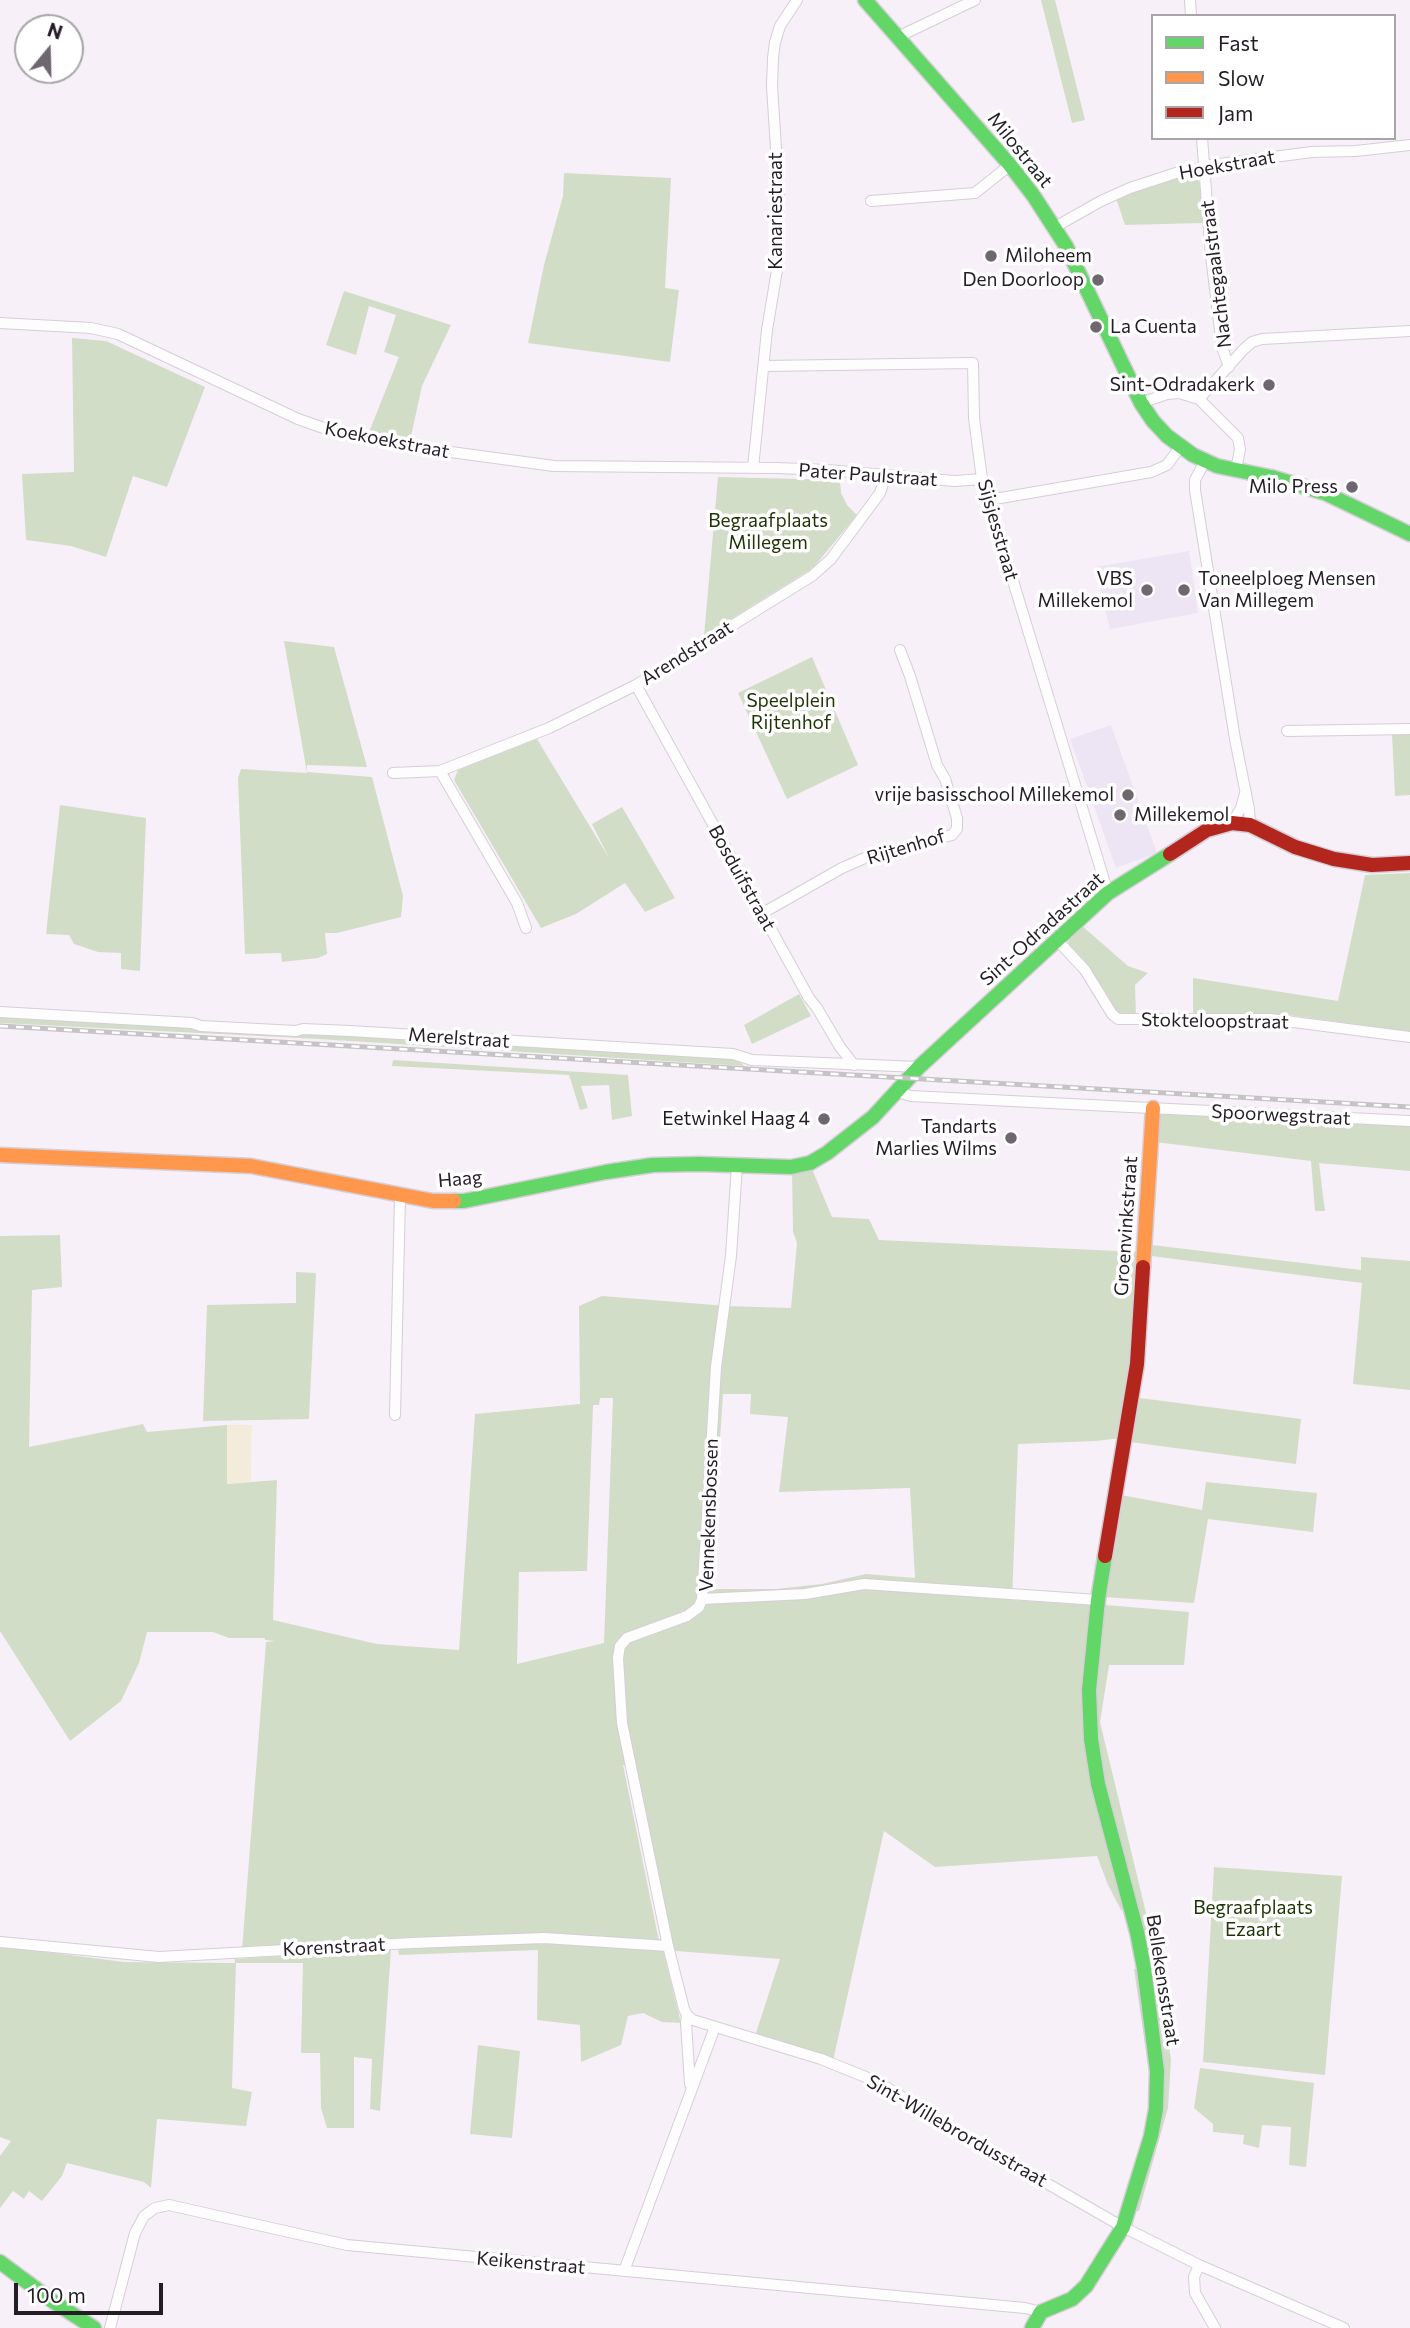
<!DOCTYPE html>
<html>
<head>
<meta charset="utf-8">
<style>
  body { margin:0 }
  #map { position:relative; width:1410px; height:2328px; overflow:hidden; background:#f7f0f8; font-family:Commissioner,sans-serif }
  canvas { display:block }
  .legend { position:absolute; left:1151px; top:14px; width:245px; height:126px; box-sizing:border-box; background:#fff; border:2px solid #a7a5a8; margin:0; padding:9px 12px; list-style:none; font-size:21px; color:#241d26 }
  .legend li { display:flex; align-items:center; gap:14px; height:35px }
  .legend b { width:35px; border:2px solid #a7a5a8 }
  .north { position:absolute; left:14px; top:14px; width:70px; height:70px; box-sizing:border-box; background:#fff; border:2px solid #a7a5a8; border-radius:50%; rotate:19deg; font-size:19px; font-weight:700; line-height:28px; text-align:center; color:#241d26 }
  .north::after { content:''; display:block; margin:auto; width:24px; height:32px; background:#6e6770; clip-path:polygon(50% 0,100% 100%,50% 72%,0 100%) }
  .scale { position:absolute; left:14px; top:2283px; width:149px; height:32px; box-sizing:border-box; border:4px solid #241d26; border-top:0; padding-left:9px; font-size:21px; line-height:24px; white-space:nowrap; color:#241d26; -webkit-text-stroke:5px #fff; paint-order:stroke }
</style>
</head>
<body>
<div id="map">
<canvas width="1410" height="2328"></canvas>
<ul class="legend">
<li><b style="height:9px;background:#63d668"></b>Fast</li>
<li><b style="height:9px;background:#ff974d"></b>Slow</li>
<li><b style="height:9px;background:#b3261e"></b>Jam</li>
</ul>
<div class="north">N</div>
<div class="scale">100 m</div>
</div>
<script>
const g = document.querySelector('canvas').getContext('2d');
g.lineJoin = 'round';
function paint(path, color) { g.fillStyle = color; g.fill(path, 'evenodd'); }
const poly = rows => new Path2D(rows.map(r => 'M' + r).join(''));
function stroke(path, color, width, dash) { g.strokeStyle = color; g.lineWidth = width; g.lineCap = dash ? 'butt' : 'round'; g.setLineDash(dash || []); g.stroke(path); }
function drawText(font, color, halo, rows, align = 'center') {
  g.font = font + ' Commissioner,sans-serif'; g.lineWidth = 7; g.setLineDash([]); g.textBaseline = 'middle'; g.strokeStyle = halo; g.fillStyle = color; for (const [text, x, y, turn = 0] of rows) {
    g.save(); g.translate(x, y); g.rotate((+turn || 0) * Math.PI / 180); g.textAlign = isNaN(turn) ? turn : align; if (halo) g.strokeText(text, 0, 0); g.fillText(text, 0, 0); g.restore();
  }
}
paint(poly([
  [1189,551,1198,613,1110,629,1095,567],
  [1111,725,1157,853,1116,868,1070,739]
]), '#eee5f4');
paint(poly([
  [1041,0,1055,0,1085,120,1072,123],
  [564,173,671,178,665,288,679,290,670,362,528,343,544,265,563,196],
  [1192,175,1202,184,1203,223,1125,225,1116,198,1179,176],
  [344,291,451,325,422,386,410,441,369,432,399,357,384,352,396,315,369,306,356,355,326,345],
  [72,338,106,341,205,387,167,487,133,476,106,557,71,546,26,540,22,474,74,472],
  [718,477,840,480,841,493,847,505,857,515,813,568,704,636],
  [284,641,334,647,367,767,307,765,307,772,372,777,403,896,401,917,337,933,325,933,327,954,318,958,282,962,281,953,245,954,238,778,241,769,307,773],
  [812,657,858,765,787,799,738,693],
  [1392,734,1410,734,1410,795,1395,796],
  [537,739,609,858,592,824,622,807,675,898,645,912,625,883,576,914,541,928,454,780,458,770],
  [60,805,146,818,140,971,121,969,121,953,98,952,74,944,69,935,46,934],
  [1410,873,1410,1032,1281,1014,1193,1015,1193,978,1338,1001,1365,875],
  [1081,925,1128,966,1148,973,1135,985,1136,1015,1121,1015,1116,1011,1071,950,1068,944,1070,935],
  [799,994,811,1016,752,1044,744,1025],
  [0,1017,726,1057,738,1060,744,1066,319,1039,0,1023],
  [393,1060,628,1075,632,1116,612,1120,609,1085,581,1086,588,1108,580,1110,569,1075,392,1066],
  [1167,1112,1410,1125,1410,1171,1319,1163,1325,1211,1315,1211,1311,1161,1155,1142,1161,1115],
  [812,1169,832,1217,869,1219,879,1240,1139,1252,1132,1345,1121,1438,1096,1441,1018,1444,1012,1600,1091,1605,1084,1659,1098,1663,1106,1605,1189,1612,1184,1665,1109,1665,1100,1722,1154,1946,1171,2060,1168,2108,1139,2211,1133,2210,1151,2103,1149,2072,1134,1969,1139,1969,1125,1909,1121,1910,1108,1885,1097,1856,935,1867,884,1831,833,2061,755,2036,780,1959,663,1950,681,2023,662,2022,643,2013,628,2016,621,2045,581,2062,580,2025,537,2020,538,1950,399,1955,398,1948,539,1942,672,1945,632,1763,623,1765,659,1941,554,1934,380,1940,242,1950,266,1642,275,1641,265,1640,265,1638,229,1638,213,1632,147,1632,139,1663,121,1701,70,1741,0,1631,0,1236,60,1235,62,1287,32,1290,29,1447,143,1424,147,1432,227,1425,227,1484,277,1480,273,1620,377,1644,459,1650,475,1414,580,1404,579,1306,602,1296,727,1306,791,1308,797,1243,793,1232,792,1172],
  [723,1394,751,1394,750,1414,788,1417,779,1492,910,1488,915,1578,866,1574,822,1584,776,1589,710,1589],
  [600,1398,613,1398,604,1643,517,1664,519,1572,587,1571,593,1405,599,1405],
  [1152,1245,1361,1270,1361,1257,1410,1261,1410,1390,1353,1384,1362,1283,1151,1256],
  [296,1272,316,1273,309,1419,203,1421,207,1305,296,1303],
  [1140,1398,1301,1419,1296,1464,1130,1442],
  [1206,1482,1317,1493,1313,1532,1208,1519,1194,1603,1104,1597,1121,1495,1202,1510],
  [1214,1867,1342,1876,1325,2075,1203,2062],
  [0,1946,124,1962,235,1963,235,1959,391,1949,380,2111,370,2109,372,2059,354,2057,354,2128,327,2128,321,2108,320,2053,301,2053,303,1963,236,1963,232,2088,252,2092,246,2126,157,2119,151,2188,144,2182,67,2163,62,2176,42,2201,29,2191,24,2199,13,2191,0,2208,0,2156,11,2141,0,2137],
  [478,2045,520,2051,512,2138,470,2134],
  [1200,2068,1314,2083,1306,2167,1289,2165,1291,2127,1262,2125,1259,2148,1243,2144,1244,2135,1213,2132,1213,2124,1194,2108]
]), '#d2ddc8');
paint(poly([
  [227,1425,252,1425,251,1481,227,1484]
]), '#f4ecdb');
const street = poly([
  [1190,0,1191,16],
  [898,39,906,33,975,0],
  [1202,138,1211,256,1222,347,1229,367],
  [871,201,975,193,1010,165],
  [1055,227,1101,201,1130,188,1179,172,1194,171,1204,166,1312,152,1356,151,1410,145],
  [0,323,91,328,118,334,298,419,338,433,414,447,554,466,776,468,827,470,955,481,982,479],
  [764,366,973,363,974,418,982,479,1108,893],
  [1199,399,1244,349,1252,342,1262,339,1410,331],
  [1141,403,1167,394,1179,393,1199,399,1238,438,1240,449,1236,470],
  [1205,461,1195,480,1195,490,1235,739,1249,809,1250,825],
  [753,468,767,330,778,264,779,196,772,86,773,58,775,42,780,26,797,0],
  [989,500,1151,472,1167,465,1180,447],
  [636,685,809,998,817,1008,840,1047,854,1065],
  [1287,731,1410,729],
  [440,771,517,903,526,928],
  [393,773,440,771,549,728,636,685,812,576,831,559,880,493,886,475],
  [1232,823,1241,808,1245,793],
  [761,914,842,868,865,858,952,835,957,829,957,818,945,779,937,765,910,676,900,650],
  [1057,940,1085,970,1112,1014,1118,1019,1270,1019,1410,1037],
  [0,1012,192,1023,201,1026,296,1031,303,1029,350,1031,733,1054,752,1060,919,1067],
  [897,1092,911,1096,1410,1121],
  [737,1165,731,1256,716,1367,702,1599,805,1594,864,1584,1098,1600],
  [395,1415,400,1196],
  [702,1599,699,1607,687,1616,627,1638,620,1646,618,1658,622,1723,668,1946,684,2009,687,2015,693,2020,821,2059,878,2082,973,2141,1123,2227,1199,2265,1344,2328],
  [0,1942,159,1957,412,1943,544,1938,668,1946],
  [687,2015,686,2023,690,2084],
  [1199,2265,1194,2277,1195,2293,1215,2328],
  [624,2271,715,2027],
  [110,2328,135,2233,144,2216,155,2208,169,2205,347,2245,1025,2308,1041,2312]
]);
const fast = poly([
  [865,0,1010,165,1033,195,1066,246,1141,403,1153,421,1167,436,1193,455,1217,466,1271,477,1325,493,1410,534],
  [454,1201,464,1201,606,1172,653,1165,699,1164,791,1167,810,1163,827,1153,873,1117,919,1067,1108,893,1170,854],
  [0,2262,54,2302,94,2328],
  [1032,2328,1041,2312,1072,2299,1086,2286,1123,2227,1151,2136,1156,2109,1157,2071,1144,1968,1137,1932,1098,1784,1091,1739,1089,1690,1098,1600,1105,1556]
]);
const slow = poly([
  [0,1155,251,1166,433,1201,454,1201],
  [1143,1267,1153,1108]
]);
const jam = poly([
  [1170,854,1207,830,1232,823,1250,825,1295,847,1334,859,1372,865,1410,863],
  [1105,1556,1137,1364,1143,1267]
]);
stroke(street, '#d5ced6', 12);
stroke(fast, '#d5ced6', 17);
stroke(slow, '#d5ced6', 17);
stroke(jam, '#d5ced6', 17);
stroke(street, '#fefdfe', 10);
stroke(fast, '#63d668', 14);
stroke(slow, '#ff974d', 14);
stroke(jam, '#b3261e', 14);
const rail = poly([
  [0,1026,1410,1107]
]);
stroke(rail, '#c5c3c6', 5);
stroke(rail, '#fff', 2.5, [8]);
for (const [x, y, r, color] of [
  [991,256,7,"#6e6770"],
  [1098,280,7,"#6e6770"],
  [1096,327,7,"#6e6770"],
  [1269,385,7,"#6e6770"],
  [1352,487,7,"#6e6770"],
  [1147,590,7,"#6e6770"],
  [1184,590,7,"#6e6770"],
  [1128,795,7,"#6e6770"],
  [1120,815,7,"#6e6770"],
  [824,1119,7,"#6e6770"],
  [1011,1138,7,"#6e6770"]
]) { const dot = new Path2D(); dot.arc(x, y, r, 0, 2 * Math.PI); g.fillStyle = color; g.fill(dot); stroke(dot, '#fff', 2.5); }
drawText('19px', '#241d26', '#fff', [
  ["Milostraat",1020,150,51],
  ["Hoekstraat",1227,165,-10],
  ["Kanariestraat",776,211,-90],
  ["Nachtegaalstraat",1216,274,-97],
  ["Koekoekstraat",387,440,11],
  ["Pater Paulstraat",868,475,4],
  ["Sijsjesstraat",998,530,74],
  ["Arendstraat",687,653,-32],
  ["Rijtenhof",906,847,-17],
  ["Bosduifstraat",742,878,61],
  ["Sint-Odradastraat",1042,929,-42],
  ["Stokteloopstraat",1215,1021,1],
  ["Merelstraat",459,1038,4],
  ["Spoorwegstraat",1281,1115,3],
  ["Haag",460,1179,-5],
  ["Groenvinkstraat",1126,1226,-86],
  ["Vennekensbossen",709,1515,-88],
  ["Korenstraat",334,1947,-3],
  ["Bellekensstraat",1163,1980,81],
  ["Sint-Willebrordusstraat",957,2131,30],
  ["Keikenstraat",531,2263,5]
]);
drawText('19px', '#241d26', '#fff', [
  ["Miloheem",1005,256,"left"],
  ["Den Doorloop",1084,280],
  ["La Cuenta",1110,327,"left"],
  ["Sint-Odradakerk",1255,385],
  ["Milo Press",1338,487],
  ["VBS",1133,579],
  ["Millekemol",1133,601],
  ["Toneelploeg Mensen",1198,579,"left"],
  ["Van Millegem",1198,601,"left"],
  ["vrije basisschool Millekemol",1114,795],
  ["Millekemol",1134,815,"left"],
  ["Eetwinkel Haag 4",810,1119],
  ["Tandarts",997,1127],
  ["Marlies Wilms",997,1149]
], 'right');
drawText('19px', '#1e3405', '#fff', [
  ["Begraafplaats",768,521],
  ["Millegem",768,543],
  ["Speelplein",791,701],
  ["Rijtenhof",791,723],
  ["Begraafplaats",1253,1908],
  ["Ezaart",1253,1930]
]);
</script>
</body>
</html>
